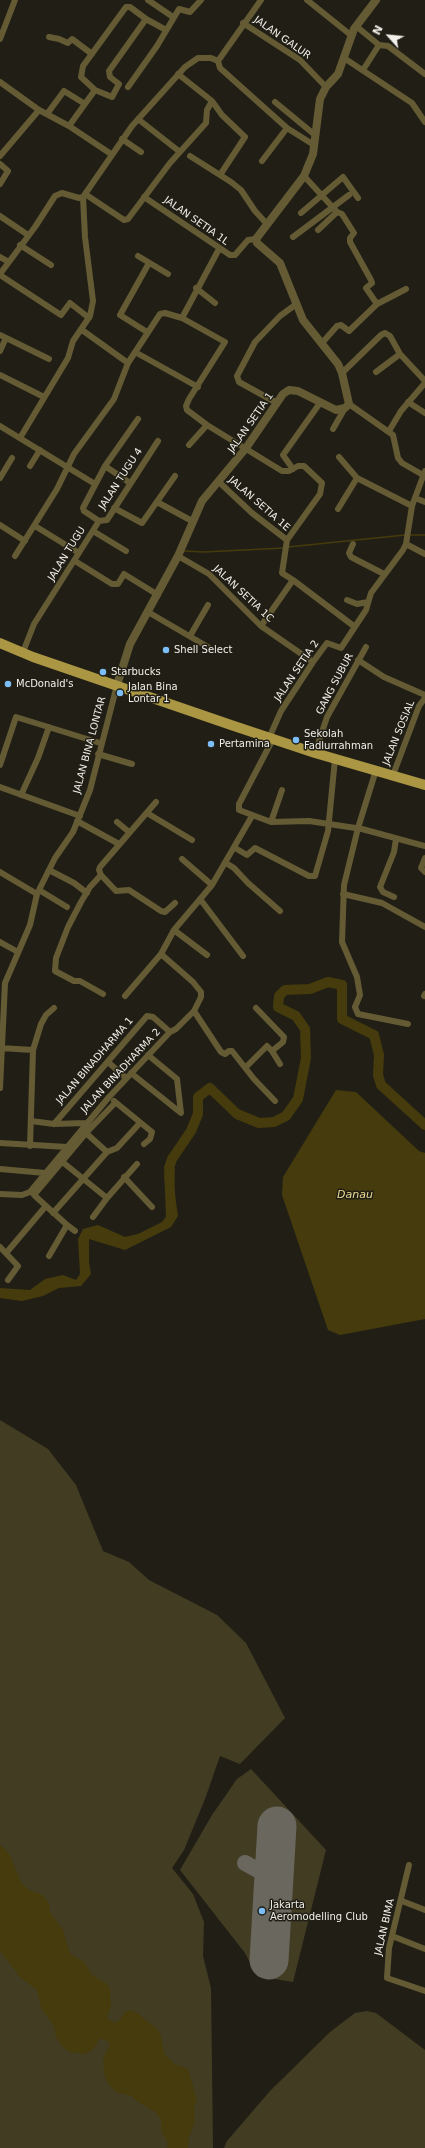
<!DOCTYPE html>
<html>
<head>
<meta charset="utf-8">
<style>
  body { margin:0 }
  #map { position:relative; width:425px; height:2148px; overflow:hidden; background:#211f15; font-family:"DejaVu Sans",sans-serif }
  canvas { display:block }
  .north { position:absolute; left:369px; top:16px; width:40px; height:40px; -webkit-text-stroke:3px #211f15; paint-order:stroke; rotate:297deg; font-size:11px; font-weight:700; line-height:16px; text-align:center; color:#f1efe9 }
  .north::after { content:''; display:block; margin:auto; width:14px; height:18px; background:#f1efe9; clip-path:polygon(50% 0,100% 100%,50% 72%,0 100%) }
</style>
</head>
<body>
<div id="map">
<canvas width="425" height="2148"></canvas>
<div class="north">N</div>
</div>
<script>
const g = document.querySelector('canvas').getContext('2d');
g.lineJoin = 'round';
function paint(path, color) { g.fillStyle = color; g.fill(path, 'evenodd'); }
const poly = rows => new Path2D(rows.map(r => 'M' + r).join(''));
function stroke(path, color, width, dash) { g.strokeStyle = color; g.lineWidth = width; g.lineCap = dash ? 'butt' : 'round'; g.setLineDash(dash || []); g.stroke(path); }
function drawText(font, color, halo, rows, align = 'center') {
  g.font = font + ' "DejaVu Sans",sans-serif'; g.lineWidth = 3; g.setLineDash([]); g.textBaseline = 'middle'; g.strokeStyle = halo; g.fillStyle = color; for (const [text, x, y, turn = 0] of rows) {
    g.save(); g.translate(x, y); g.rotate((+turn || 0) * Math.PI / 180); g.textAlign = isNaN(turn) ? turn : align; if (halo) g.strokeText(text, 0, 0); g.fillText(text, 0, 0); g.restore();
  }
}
paint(poly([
  [0,1420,48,1449,76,1485,103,1551,129,1562,149,1580,217,1615,246,1643,285,1718,240,1764,220,1756,205,1799,184,1850,172,1868,193,1894,204,1922,203,1956,211,1988,213,2148,0,2148],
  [251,1769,326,1850,293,1982,257,1976,245,1953,180,1870,212,1815,237,1779],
  [367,2011,376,2013,425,2050,425,2148,224,2148,227,2141,270,2091,330,2032,355,2013]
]), '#423c23');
paint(poly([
  [336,1090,356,1092,419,1151,425,1153,425,1319,340,1335,328,1330,282,1195,283,1177],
  [179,1148,169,1168,175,1168,174,1188,178,1216,171,1227,125,1250,89,1239,89,1262,91,1274,81,1286,59,1288,43,1296,22,1301,0,1298,0,1288,30,1290,45,1279,63,1275,76,1280,80,1274,78,1239,83,1229,98,1225,125,1237,138,1234,162,1222,167,1215,168,1197,164,1178,168,1160],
  [0,1844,10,1855,21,1882,29,1890,43,1895,49,1903,50,1912,63,1930,70,1954,84,1962,92,1975,106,1983,110,1989,111,2007,107,2016,108,2019,115,2023,120,2020,124,2013,130,2010,137,2013,156,2028,161,2035,164,2053,174,2064,188,2069,197,2100,194,2106,195,2122,189,2136,188,2148,167,2148,168,2144,161,2130,161,2120,156,2112,138,2102,132,2096,116,2092,109,2085,104,2073,103,2058,109,2046,109,2042,100,2038,93,2050,84,2054,69,2052,61,2045,56,2037,54,2027,41,2008,37,1990,20,1977,0,1951]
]), '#453b0c');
stroke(poly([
  [409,535,425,535],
  [288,547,405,535],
  [184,551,204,552,284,548]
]), '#453b0c', 1.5);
stroke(poly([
  [171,1217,169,1168,172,1159,191,1131,198,1114,198,1097,210,1088,237,1114,259,1123,274,1122,286,1116,298,1099,306,1058,305,1029,296,1016,278,1007,279,996,285,990,310,989,328,982,342,985,342,1019,374,1035,379,1055,378,1075,381,1085,425,1125]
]), '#453b0c', 10);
stroke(poly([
  [245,1863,274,1879]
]), '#69675e', 16);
stroke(poly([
  [269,1960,277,1826]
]), '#69675e', 39);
stroke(poly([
  [148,0,173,17],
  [307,0,352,36],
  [243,23,300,60,326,87],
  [356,26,379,45,388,46,425,74],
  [49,37,59,39,68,43,72,39,92,54],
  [0,39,15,0],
  [344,58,412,103,425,122],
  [218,61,261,0],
  [363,70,379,45],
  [178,74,212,101,222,115,245,137,220,175],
  [0,82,39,110,69,126,111,154],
  [128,87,157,46,179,9,190,12,201,0],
  [95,90,112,97,119,84,110,77,109,71,146,19,166,30],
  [275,102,315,135],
  [47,114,64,91,85,104],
  [138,119,180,152],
  [69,126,95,90,81,77,83,66,126,7,130,7,146,19],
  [122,139,141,152],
  [0,156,39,110],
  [190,156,231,182,241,190,255,211,267,224],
  [262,161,287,128],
  [0,164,8,171,0,184],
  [304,176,337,212,342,214,354,233,350,238,350,242,371,280,372,283,366,288,377,304],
  [85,194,124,220,128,219,170,163,206,123,207,110,212,101],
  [144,197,230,255,235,255,248,240,256,239],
  [301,213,343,177,358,198],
  [0,216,28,235],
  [318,230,337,212],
  [293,237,349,195],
  [20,245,51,265],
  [138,256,168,274],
  [0,257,9,262],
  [0,274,35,227,55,196,62,193,79,198,83,197],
  [0,275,61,315,70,303,89,318],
  [196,288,215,303],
  [182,318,219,249],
  [82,330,128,363],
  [147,332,120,315,149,263],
  [0,335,49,359],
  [322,343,337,326,341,325,349,331,377,304,406,289],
  [0,351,6,338],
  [135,352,198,387],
  [376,372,400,354],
  [342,373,381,335,385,333,390,336,400,354,425,381],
  [0,375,44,397],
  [408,402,425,413],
  [277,403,239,382,237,376,255,342,280,316,295,305],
  [349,404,393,435,398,458,402,463,423,475],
  [0,426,95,484],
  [333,429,345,408],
  [389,431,401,411,425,383],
  [20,438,68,358,73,341,90,316,93,301,85,237,83,197,132,126,185,67,198,58,211,58,218,61,220,68,287,128,314,145],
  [189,445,207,425],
  [339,457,357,478,412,506],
  [30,466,40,450],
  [105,466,130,483],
  [293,469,283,455,320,403],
  [0,478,12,458],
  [219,482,252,513,287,540],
  [415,498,425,502],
  [157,502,192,521],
  [114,508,142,523,175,476],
  [338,509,357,478],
  [99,521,84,511,83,508,105,466,138,419],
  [99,521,107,520,158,441],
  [0,525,25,541],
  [35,526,79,553],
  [93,531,126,551],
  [353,544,349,553,351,557,384,574],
  [406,544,425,554],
  [15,556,57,489,74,454,114,399,128,363,160,314,165,313,182,318,225,342,189,399,186,406,187,410,207,425,282,471,289,471,298,466,304,466,322,483,320,494,287,540,282,573,293,580,261,626],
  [178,556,209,574,261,626,313,662],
  [75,561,112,584,118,584,124,574,158,595],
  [293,580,355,627],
  [347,600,357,604,368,602],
  [148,612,208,647],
  [190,636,208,605],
  [23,652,34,624,99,521],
  [358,660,384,677,425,695],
  [269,738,281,711,313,662,327,643,341,648,366,610,371,593,403,550,406,544,412,506,425,471],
  [273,739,239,804,239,810,271,822,309,821,362,829,425,846],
  [315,753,327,717,366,647],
  [98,754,132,764],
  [0,765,16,717,100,743],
  [376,770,358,828,344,885,342,942,357,977,360,995,355,1007,358,1014,408,1024],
  [393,775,419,706,425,698],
  [0,787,80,816],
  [21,795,38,758,49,727],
  [147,813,192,840],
  [77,821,119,844],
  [117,822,129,832],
  [271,822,282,790],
  [235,848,247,855,255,848,309,876,315,876,328,831,335,759],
  [425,858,421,868,425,872],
  [182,859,212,885],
  [226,863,234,868,248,883,280,911],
  [49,870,74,883,87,893],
  [0,872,37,894],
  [101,875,116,891,129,890,161,911,165,912,175,903],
  [39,890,67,907],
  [343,894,382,903,425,927],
  [394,897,383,892,380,887,394,852,396,839],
  [200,899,243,956],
  [174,930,207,955],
  [0,942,18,952],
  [103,994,80,981,74,981,55,971,56,958,68,927,81,902,90,887,101,875,99,870,100,867,156,802],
  [125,996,161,954,174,930,212,885,252,816],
  [424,996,425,994],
  [256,1008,284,1037,283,1042,272,1051],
  [194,1011,221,1052,225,1054,229,1051,232,1051,254,1079,275,1101],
  [0,1048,33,1050],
  [108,1062,126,1078],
  [246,1067,267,1046,272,1051,280,1064],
  [131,1073,181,1113,177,1079,148,1055],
  [0,1088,5,983,30,925,37,894,55,858,73,832,90,790,117,685],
  [114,1101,152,1132,150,1139,144,1144],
  [31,1121,54,1124,86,1123],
  [54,1124,147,1016,153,1017,170,1032],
  [86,1133,107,1152],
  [0,1143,67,1147],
  [30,1146,33,1050,41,1024,46,1015,54,1008],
  [60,1160,107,1198],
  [0,1169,45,1173],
  [124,1177,152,1207],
  [0,1194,22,1195,30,1192,109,1097,170,1032,176,1029,194,1011,201,997,201,992,193,982,161,954],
  [53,1213,107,1152,117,1148,139,1124],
  [93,1217,107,1198,137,1164],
  [67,1225,75,1231],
  [0,1247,18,1266,8,1280],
  [7,1252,45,1207],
  [49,1256,67,1225,34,1195,86,1133,115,1103],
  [409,1865,389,1948,387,1978,425,1991],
  [402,1901,425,1910],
  [392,1936,425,1949]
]), '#645b35', 6);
stroke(poly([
  [117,685,130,644,178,556,202,501,246,448,283,394,289,390,298,391,336,410,345,408,349,404,342,373,338,364,303,320,280,263,257,243,256,239,304,176,313,154,320,99,326,87,338,74,354,29,376,0]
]), '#645b35', 8);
stroke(poly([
  [0,643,33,657,231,725,315,753,425,785]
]), '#aa9643', 10);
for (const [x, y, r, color] of [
  [166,650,4,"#7bbef8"],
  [103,672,4,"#7bbef8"],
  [8,684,4,"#7bbef8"],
  [120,693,4,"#7bbef8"],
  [296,740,4,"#7bbef8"],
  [211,744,4,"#7bbef8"],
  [262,1911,4,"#7bbef8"]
]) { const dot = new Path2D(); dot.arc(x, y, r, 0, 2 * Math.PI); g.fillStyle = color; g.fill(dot); stroke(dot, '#211f15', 1.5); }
drawText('10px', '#f1efe9', '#211f15', [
  ["JALAN GALUR",282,38,35],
  ["JALAN SETIA 1L",196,221,35],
  ["JALAN SETIA 1",251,423,-55],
  ["JALAN TUGU 4",121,479,-57],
  ["JALAN SETIA 1E",259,504,41],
  ["JALAN TUGU",67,554,-58],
  ["JALAN SETIA 1C",243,594,43],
  ["JALAN SETIA 2",297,671,-56],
  ["GANG SUBUR",335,684,-62],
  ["JALAN SOSIAL",399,733,-68],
  ["JALAN BINA LONTAR",90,745,-75],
  ["JALAN BINADHARMA 1",95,1061,-49],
  ["JALAN BINADHARMA 2",121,1071,-47],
  ["JALAN BIMA",385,1927,-77]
]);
drawText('10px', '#f1efe9', '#211f15', [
  ["Shell Select",174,650],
  ["Starbucks",111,672],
  ["McDonald's",16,684],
  ["Jalan Bina",128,687],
  ["Lontar 1",128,699],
  ["Sekolah",304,734],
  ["Fadlurrahman",304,746],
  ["Pertamina",219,744],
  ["Jakarta",270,1905],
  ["Aeromodelling Club",270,1917]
], 'left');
drawText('italic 11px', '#eedc93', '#211f15', [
  ["Danau",355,1195]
]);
</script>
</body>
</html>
